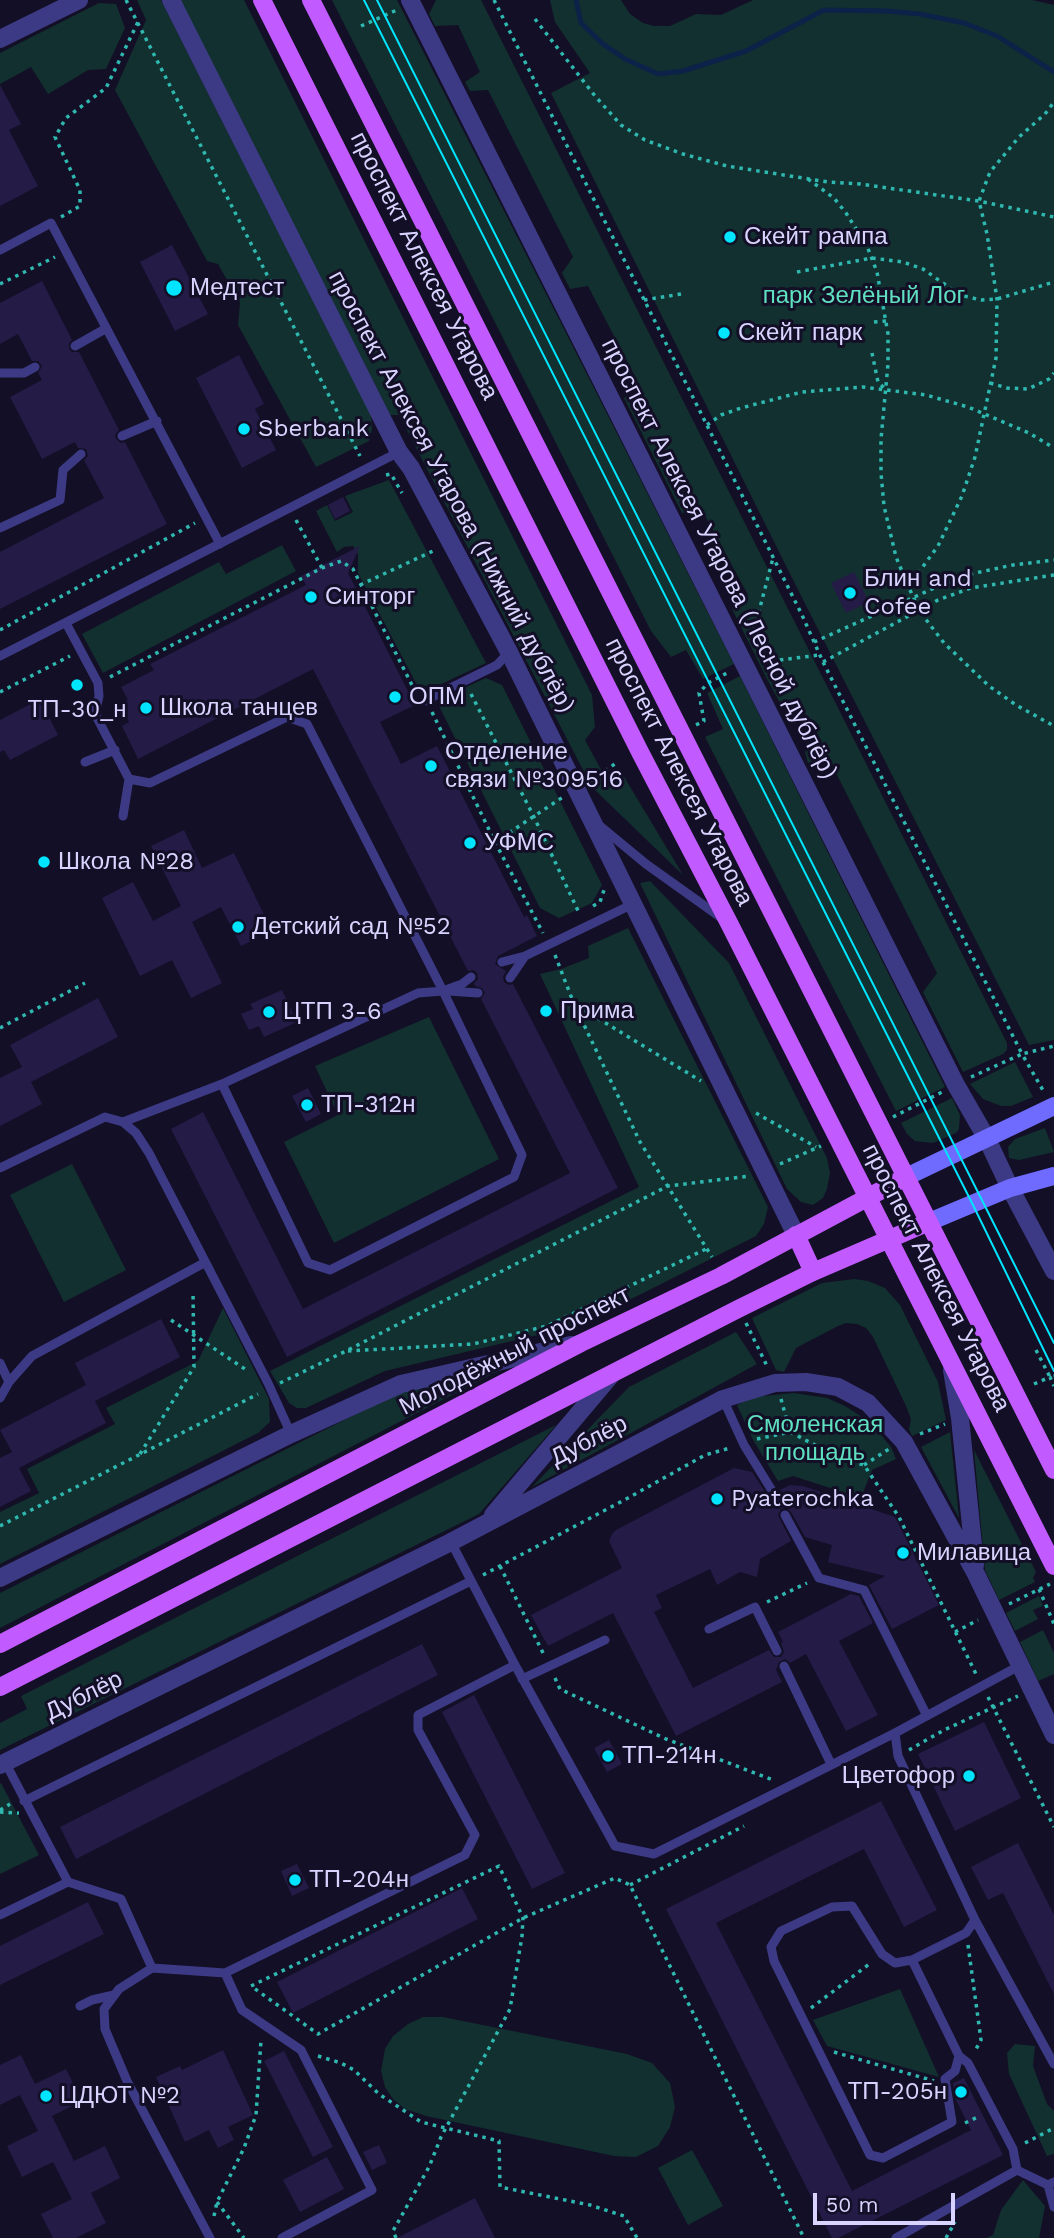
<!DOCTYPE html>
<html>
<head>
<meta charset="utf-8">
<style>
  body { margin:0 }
  #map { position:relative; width:1054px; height:2238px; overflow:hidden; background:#130f26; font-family:"Work Sans",sans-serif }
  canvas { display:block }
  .scale { position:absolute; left:813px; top:2193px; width:142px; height:32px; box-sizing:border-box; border:4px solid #d9d4ff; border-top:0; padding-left:9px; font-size:21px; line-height:24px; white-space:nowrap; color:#d9d4ff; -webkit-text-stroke:5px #130f26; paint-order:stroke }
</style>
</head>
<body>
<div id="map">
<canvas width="1054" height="2238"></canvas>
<div class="scale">50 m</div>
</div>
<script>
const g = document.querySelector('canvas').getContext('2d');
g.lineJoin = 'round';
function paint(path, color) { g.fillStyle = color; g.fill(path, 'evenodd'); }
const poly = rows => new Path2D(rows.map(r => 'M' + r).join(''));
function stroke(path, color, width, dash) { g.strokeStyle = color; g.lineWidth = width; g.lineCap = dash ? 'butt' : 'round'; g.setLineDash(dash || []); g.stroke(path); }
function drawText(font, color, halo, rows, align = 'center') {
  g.font = font + ' "Work Sans",sans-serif'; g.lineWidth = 6; g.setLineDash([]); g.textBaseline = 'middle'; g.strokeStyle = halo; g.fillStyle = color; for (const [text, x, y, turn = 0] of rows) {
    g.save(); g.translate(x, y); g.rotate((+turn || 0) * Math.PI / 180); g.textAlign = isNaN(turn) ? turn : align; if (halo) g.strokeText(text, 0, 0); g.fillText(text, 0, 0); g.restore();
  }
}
paint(poly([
  [137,0,161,0,371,415,372,430,369,441,316,467,238,325,240,303,218,264,207,261,115,90,146,20],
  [180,0,244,0,592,695,595,727,585,740,605,777,623,775,683,875,596,791,581,766,399,415,390,415],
  [332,0,397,0,734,664,703,679,686,650,671,657,651,631],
  [436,0,481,0,1007,1043,1007,1050,1003,1054,963,1072,923,992,937,973,829,759,808,763,805,752,817,739,799,700,780,703,767,679,732,609,748,595,703,512,682,513,624,398,639,384,588,286,570,289,562,273,573,257,488,90,470,91,465,82,480,72,458,25,435,26,429,14],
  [550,0,621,0,630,14,643,23,654,26,670,26,696,14,721,15,753,0,1032,0,1054,5,1054,1040,1029,1045,788,570,551,93,590,73,555,22],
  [99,3,116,4,125,28,106,69,88,70,48,94,31,67,0,84,0,53],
  [389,480,486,663,435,687,417,685,358,573,358,554,353,546,344,547,337,552,316,511,327,505,335,521,353,512,345,496],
  [282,545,296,571,103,673,82,634,219,562,226,574],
  [740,676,945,1087,896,1111,705,737,723,729,707,693],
  [486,678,502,685,602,885,592,903,559,918,540,908,439,706,446,696],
  [650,881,729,963,827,1158,830,1173,827,1189,823,1198,813,1205,801,1202,787,1189,640,883],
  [628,928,768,1207,764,1224,756,1236,580,1325,385,1371,306,1408,297,1408,289,1403,270,1371,639,1187,540,974,561,969,589,958,588,946],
  [429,1017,499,1159,334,1243,284,1142,338,1115,315,1066],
  [1015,1062,1033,1097,1011,1106,1001,1106,983,1099,970,1084],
  [952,1098,960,1115,959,1129,956,1133,933,1143,915,1141,907,1134,901,1123],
  [1045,1128,1054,1152,1019,1160,1009,1158,1008,1147,1015,1139],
  [72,1164,126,1270,64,1302,10,1195],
  [855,1279,868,1281,885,1288,900,1305,938,1382,946,1420,912,1436,909,1429,911,1419,906,1406,873,1337,866,1328,857,1324,846,1323,838,1326,796,1348,784,1372,776,1370,752,1318,822,1283],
  [223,1308,269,1399,270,1422,258,1433,0,1564,0,1512,39,1493,27,1469,115,1424,106,1408,198,1361],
  [736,1332,757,1364,532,1487,629,1387],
  [510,1365,0,1628,0,1593,404,1390],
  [794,1393,827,1398,845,1406,859,1415,877,1430,891,1447,896,1459,872,1470,861,1498,793,1476,778,1481,753,1440,737,1405,753,1397],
  [556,1425,479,1514,0,1750,0,1723,27,1709,21,1696],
  [950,1432,959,1518,921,1447],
  [974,1450,1036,1572,1033,1578,1035,1582,999,1600,985,1570],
  [1039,1596,1043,1606,1033,1610,1038,1619,1015,1631,1006,1613],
  [1043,1630,1054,1653,1054,1674,1038,1681,1020,1642],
  [1,1783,39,1855,0,1874,0,1784],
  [900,1989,939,2077,827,2046,813,2020],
  [423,2017,443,2017,627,2054,652,2063,670,2083,675,2107,670,2127,658,2146,636,2157,614,2156,426,2116,405,2109,393,2099,385,2087,381,2071,385,2049,393,2036,408,2024],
  [1015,2044,1035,2046,1033,2066,1047,2104,1054,2111,1054,2154,1047,2156,1009,2074,1007,2053],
  [692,2150,723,2206,688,2225,658,2168],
  [1023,2180,1045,2206,1039,2238,986,2238,993,2235,1001,2210]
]), '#12302f');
stroke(poly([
  [576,0,581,23,603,44,625,59,658,74,683,71,746,51,824,10,887,11,920,14,964,23,997,36,1054,72]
]), '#0c2248', 5);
paint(poly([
  [0,85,21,124,9,130,38,186,0,206],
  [172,245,208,314,175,331,140,262],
  [42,281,72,340,69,343,69,349,72,352,79,352,119,430,115,435,116,439,121,443,125,442,167,524,0,609,0,552,104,498,84,460,88,456,86,449,78,448,75,442,42,459,10,397,42,380,38,373,42,366,38,361,32,361,18,334,0,344,0,303],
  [239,355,264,404,255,409,276,450,242,468,196,378],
  [343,497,350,511,335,519,328,505],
  [360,546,348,573,415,705,380,722,401,764,437,746,524,917,527,915,537,936,498,956,495,964,506,971,503,977,504,982,509,985,513,984,618,1188,287,1357,171,1129,203,1112,303,1309,570,1173,481,999,485,993,482,988,475,986,474,983,478,979,477,973,473,970,468,971,313,669,138,759,122,726,129,722,120,704,128,700,121,687,154,670,150,664,306,585,301,576],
  [854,572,869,602,846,613,831,583],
  [40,699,58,735,10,760,4,750,0,752,0,720],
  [184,830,202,868,234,853,272,931,241,946,221,907,192,922,222,983,191,998,172,960,140,976,102,898,133,882,153,921,181,906,151,846],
  [282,990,297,1022,264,1037,259,1026,249,1030,241,1014,253,1009,250,1004],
  [98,998,118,1037,31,1082,42,1104,0,1126,0,1078,22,1067,10,1045],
  [308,1088,321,1114,306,1122,292,1096],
  [161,1319,180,1357,95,1401,106,1423,19,1468,31,1491,0,1507,0,1458,12,1452,0,1430,86,1385,75,1363],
  [734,1468,752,1472,776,1508,785,1506,785,1499,780,1490,790,1485,803,1486,895,1517,939,1605,892,1629,869,1585,885,1576,828,1562,832,1545,805,1537,791,1512,786,1508,781,1509,778,1515,791,1541,760,1559,757,1577,740,1572,717,1585,710,1569,656,1595,662,1608,654,1612,693,1688,769,1650,774,1657,781,1657,784,1652,781,1643,783,1642,778,1632,851,1594,859,1596,873,1623,839,1641,878,1715,846,1731,806,1654,790,1663,785,1659,779,1662,776,1670,782,1682,676,1736,613,1613,548,1646,531,1615,622,1568,609,1541,612,1534,616,1530],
  [422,1644,438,1675,76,1859,60,1827],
  [474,1695,565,1873,532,1889,442,1712],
  [984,1722,1021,1798,955,1831,918,1754],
  [609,1740,622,1764,607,1772,594,1748],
  [881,1801,937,1910,904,1927,864,1849,716,1923,852,2191,971,2130,955,2098,953,2083,964,2078,1003,2155,838,2238,832,2238,666,1909],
  [1018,1843,1054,1915,1054,1994,1003,1893,988,1900,971,1867],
  [297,1864,309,1888,292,1896,281,1871],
  [462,1888,478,1919,293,2013,277,1982],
  [88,1902,104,1934,0,1985,0,1946],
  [223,2050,253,2115,228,2127,234,2140,218,2148,209,2130,185,2142,156,2077,180,2066,182,2070],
  [284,2051,333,2147,313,2157,264,2061],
  [21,2055,35,2084,66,2069,82,2101,52,2116,74,2161,105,2146,120,2178,91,2193,106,2223,76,2238,53,2238,41,2214,72,2199,53,2162,22,2177,7,2146,38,2131,20,2095,0,2105,0,2065],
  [379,2145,387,2163,372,2170,363,2152],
  [327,2157,344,2189,300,2212,283,2180],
  [475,2198,495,2238,397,2238]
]), '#241b47');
stroke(poly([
  [126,0,360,456],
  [494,0,802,615,823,662,1022,1054,1054,1046],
  [535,19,595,96,621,125,645,140,683,154,727,166,828,182,860,184,979,201,1054,217],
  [361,26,397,10],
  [808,179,834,198,846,213,867,246,877,272,888,334,888,364,881,439,881,473,884,506,896,557,913,597,924,617,944,643,989,686,1016,705,1054,726],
  [61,217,80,206,80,190,55,137,66,118,106,88,138,22],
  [797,272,872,258,903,262,923,269,960,295,981,300,997,299,1054,282],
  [0,284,55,257],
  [644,300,681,294],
  [874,322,886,321],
  [872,353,878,382,884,388],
  [990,383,1007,388,1028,389,1049,379,1054,373],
  [707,425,721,415,741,408,802,392,863,387,926,395,968,407,1029,433,1054,448],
  [386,475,391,474,402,493],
  [296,520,322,568],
  [360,585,433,551],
  [908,587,938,546,962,496,975,457,996,358,997,299,987,234,979,201,990,172,1019,137,1045,114,1054,102],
  [0,630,195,523],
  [752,638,773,558],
  [814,642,961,576,1013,565,1054,560],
  [763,662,820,655],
  [823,662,938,600,971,588,1054,575],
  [110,677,322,568,341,561,353,569,416,693],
  [0,692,70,656],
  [471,694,534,817,580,915],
  [432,712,495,842,543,933],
  [696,725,704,721,699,693,708,683,729,672],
  [591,781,616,763],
  [495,842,563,797],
  [593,906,600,902,605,887],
  [555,955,574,1004,640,1142,712,1257],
  [576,1005,701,1081],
  [0,1028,85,983],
  [971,1077,1022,1054,1044,1092],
  [756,1113,816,1147],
  [893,1117,942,1092],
  [780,1164,821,1146],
  [171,1320,245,1369],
  [746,1323,767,1366],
  [1036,1350,1050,1377,1054,1376],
  [348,1351,473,1344,547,1326,708,1248],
  [280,1383,346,1351,668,1186,750,1176],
  [1034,1384,1050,1377,1054,1386],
  [781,1399,790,1432],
  [920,1434,945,1424],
  [757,1439,790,1432,840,1458,864,1465,899,1517,976,1674],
  [140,1454,194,1367,193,1292],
  [864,1465,889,1449],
  [0,1526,258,1394],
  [500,1566,544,1655],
  [483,1575,628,1498,705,1455,730,1448],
  [1039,1589,1054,1624],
  [767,1602,807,1583],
  [1009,1604,1050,1584],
  [955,1632,978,1620],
  [555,1678,560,1689,666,1739,773,1780],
  [988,1697,1054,1827],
  [909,1750,944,1730,1018,1696],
  [0,1810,10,1804],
  [0,1812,19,1813],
  [630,1885,744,1826],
  [968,1945,981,2040,975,2051],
  [811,2008,872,1962],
  [834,2052,934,2081],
  [318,2056,341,2063,354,2070,379,2094,421,2122,499,2141,500,2187,590,2205,624,2216,637,2238],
  [965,2123,980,2116],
  [1025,2143,1054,2128],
  [217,2202,244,2238],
  [214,2216,217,2202,244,2148,256,2115,261,2040],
  [396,2238,393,2231,429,2167,441,2137,510,2009,522,1936,523,1918,499,1866,251,1986,318,2034,523,1918,615,1878,630,1885,804,2238],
  [946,2238,955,2222]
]), '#2fb8b0', 3.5, [3.5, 5]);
stroke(poly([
  [0,250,51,223,220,544],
  [75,346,105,329],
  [0,373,24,373,35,367],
  [122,436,157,421],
  [0,528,60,500,63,470,81,454],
  [66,623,98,683,99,696,95,714,129,779,150,783,287,717,307,724,443,991,522,1155,514,1177,330,1270,308,1263,222,1084],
  [0,656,399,452],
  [427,701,434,696,497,665,509,652],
  [85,762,115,750],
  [123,816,129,779],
  [600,826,646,864,723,919],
  [502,962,525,956,633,904],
  [510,978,525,956],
  [448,991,478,993],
  [0,1168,105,1117,123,1122],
  [0,1363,9,1382,32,1356,204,1263],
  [0,1398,9,1382],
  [723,1399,744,1445,779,1502],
  [291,1434,268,1383,149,1153,136,1133,123,1122,222,1084,418,993,443,991,462,984,471,977],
  [785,1515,819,1578,864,1590,927,1716],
  [451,1542,515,1665,615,1846,654,1854,895,1733,1019,1666],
  [709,1629,755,1607,777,1651],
  [784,1666,831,1764],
  [522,1679,605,1640],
  [895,1733,898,1756,975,1920,1054,2064],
  [5,1762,68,1882,121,1899,152,1968,225,1973,465,1855,475,1835,418,1730,418,1715,515,1665],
  [24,1801,471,1581],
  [0,1915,68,1882],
  [975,1920,966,1933,912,1960,895,1963,882,1954,852,1906,832,1907,781,1931,771,1947,774,1961,870,2155,883,2158,952,2122,945,2079,955,2071,959,2056,968,2063,1013,2149,1017,2170],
  [912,1960,959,2056],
  [152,1968,119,1989,104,2009,105,2029,127,2081,210,2238],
  [225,1973,242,2010,301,2050,372,2190,282,2238],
  [80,2006,92,2000,114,1995],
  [1048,2185,1054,2207],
  [896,2238,1017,2170,1048,2185,1054,2182]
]), '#3d3a85', 9);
stroke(poly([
  [171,0,399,452,411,468,509,652,796,1235],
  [1010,1188,1054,1271],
  [952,1370,960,1418,975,1565],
  [493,1515,612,1374],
  [0,1578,291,1434,401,1384,571,1345],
  [0,1765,451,1542,723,1399,775,1383,806,1382,838,1387,868,1403,904,1442,976,1574,1054,1735]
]), '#3d3a85', 18);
stroke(poly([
  [410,0,956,1085,987,1139,1010,1188],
  [0,39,79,0]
]), '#3d3a85', 18);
stroke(poly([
  [906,1177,1054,1106],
  [929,1222,1010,1188,1054,1176]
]), '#6f6bff', 18);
stroke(poly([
  [262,0,640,752,729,923,1054,1566],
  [311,0,1054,1470],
  [796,1235,813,1272],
  [0,1644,581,1343,721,1276,906,1177],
  [0,1687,738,1309,813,1272,929,1222]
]), '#c25bff', 18);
stroke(poly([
  [364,0,973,1205,1054,1371],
  [377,0,1054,1343]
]), '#00e5ff', 2);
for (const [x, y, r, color] of [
  [730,237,7,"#00e5ff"],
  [174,288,9,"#00e5ff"],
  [724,333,7,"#00e5ff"],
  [244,429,7,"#00e5ff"],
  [850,593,7,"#00e5ff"],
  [311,597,7,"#00e5ff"],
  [77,685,7,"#00e5ff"],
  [395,697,7,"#00e5ff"],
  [146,708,7,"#00e5ff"],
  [431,766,7,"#00e5ff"],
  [470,843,7,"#00e5ff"],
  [44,862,7,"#00e5ff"],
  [238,927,7,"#00e5ff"],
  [546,1011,7,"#00e5ff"],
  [269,1012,7,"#00e5ff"],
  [307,1105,7,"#00e5ff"],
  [717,1499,7,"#00e5ff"],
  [903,1553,7,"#00e5ff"],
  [608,1756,7,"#00e5ff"],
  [969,1776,7,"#00e5ff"],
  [295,1880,7,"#00e5ff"],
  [961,2092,7,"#00e5ff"],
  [46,2096,7,"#00e5ff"]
]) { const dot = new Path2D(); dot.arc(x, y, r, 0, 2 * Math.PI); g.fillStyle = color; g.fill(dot); stroke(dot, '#130f26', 2.5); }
drawText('24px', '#d9d4ff', '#130f26', [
  ["Скейт рампа",744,237],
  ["Медтест",190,288],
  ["Скейт парк",738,333],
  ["Sberbank",258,429],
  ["Блин and",864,579],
  ["Cofee",864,607],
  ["Синторг",325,597],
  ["ОПМ",409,697],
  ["Школа танцев",160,708],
  ["ТП-30_н",77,710,"center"],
  ["Отделение",445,752],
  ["связи №309516",445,780],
  ["УФМС",484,843],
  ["Школа №28",58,862],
  ["Детский сад №52",252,927],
  ["Прима",560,1011],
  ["ЦТП 3-6",283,1012],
  ["ТП-312н",321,1105],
  ["Pyaterochka",731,1499],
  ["Милавица",917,1553],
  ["ТП-214н",622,1756],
  ["Цветофор",955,1776,"right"],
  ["ТП-204н",309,1880],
  ["ТП-205н",947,2092,"right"],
  ["ЦДЮТ №2",60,2096]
], 'left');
drawText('24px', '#d9d4ff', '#130f26', [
  ["проспект Алексея Угарова",424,266,63],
  ["проспект Алексея Угарова (Нижний дублёр)",451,492,62],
  ["проспект Алексея Угарова (Лесной дублёр)",719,559,63],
  ["проспект Алексея Угарова",679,772,63],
  ["проспект Алексея Угарова",936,1278,63],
  ["Молодёжный проспект",515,1351,-27],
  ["Дублёр",589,1441,-27],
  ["Дублёр",84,1696,-26]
]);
drawText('24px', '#5fe0c0', '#130f26', [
  ["парк Зелёный Лог",864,296],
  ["Смоленская",815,1425],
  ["площадь",815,1453]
]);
</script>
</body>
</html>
